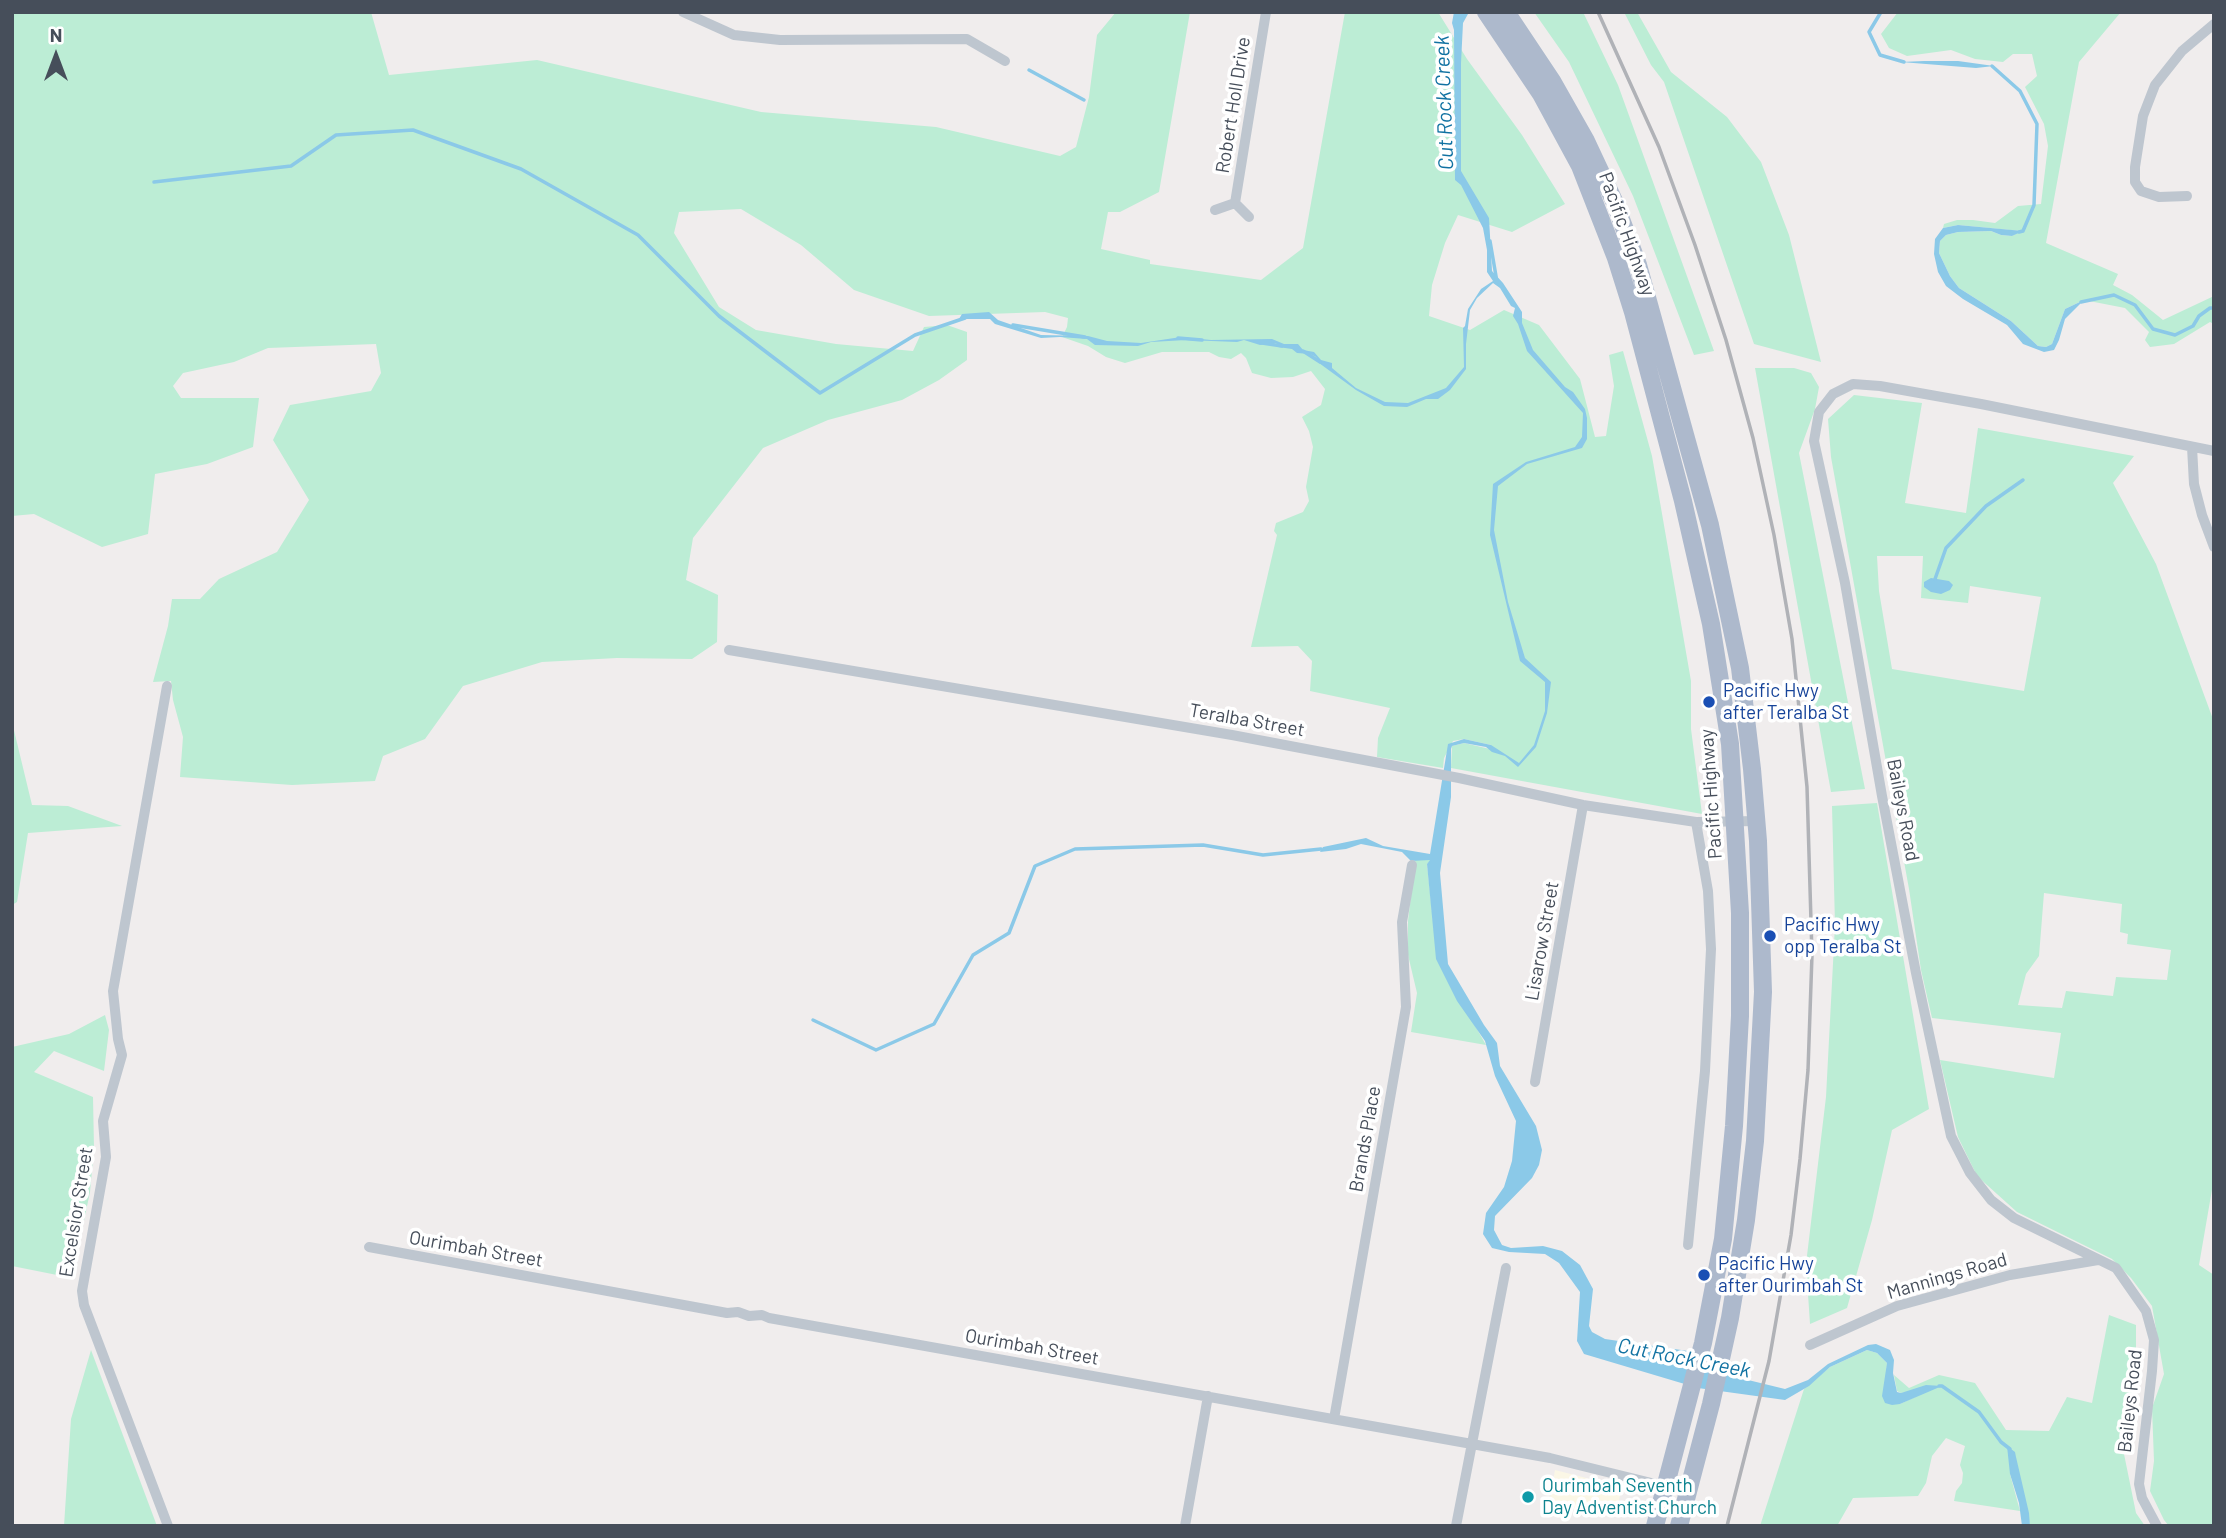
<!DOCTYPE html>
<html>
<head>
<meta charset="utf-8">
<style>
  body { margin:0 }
  #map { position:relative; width:2226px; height:1538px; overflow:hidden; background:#f0eded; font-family:Barlow,sans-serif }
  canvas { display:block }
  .frame { position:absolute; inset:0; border:14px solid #464e5a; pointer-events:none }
  .north { position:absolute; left:21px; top:21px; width:70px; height:70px; -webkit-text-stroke:5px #fff; paint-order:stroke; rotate:0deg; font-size:19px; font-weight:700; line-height:28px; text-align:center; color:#464e5a }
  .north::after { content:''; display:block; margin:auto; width:24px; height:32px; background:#464e5a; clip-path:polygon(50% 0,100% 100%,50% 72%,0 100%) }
</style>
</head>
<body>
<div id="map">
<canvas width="2226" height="1538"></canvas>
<div class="frame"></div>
<div class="north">N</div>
</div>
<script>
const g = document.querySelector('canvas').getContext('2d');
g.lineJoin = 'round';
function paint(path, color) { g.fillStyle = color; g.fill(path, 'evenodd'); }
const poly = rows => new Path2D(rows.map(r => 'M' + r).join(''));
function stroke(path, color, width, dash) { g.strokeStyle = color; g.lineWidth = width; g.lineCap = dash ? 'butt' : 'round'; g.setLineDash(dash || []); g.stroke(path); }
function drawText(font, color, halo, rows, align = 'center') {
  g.font = font + ' Barlow,sans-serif'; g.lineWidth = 7; g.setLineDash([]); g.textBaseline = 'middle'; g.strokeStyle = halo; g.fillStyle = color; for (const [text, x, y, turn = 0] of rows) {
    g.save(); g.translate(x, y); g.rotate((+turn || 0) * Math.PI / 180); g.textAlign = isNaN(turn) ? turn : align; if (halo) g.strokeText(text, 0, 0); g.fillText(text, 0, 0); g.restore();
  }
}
paint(poly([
  [1555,1470,1621,1487,1617,1517,1549,1504]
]), '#fbf7e6');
paint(poly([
  [12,12,371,12,389,75,537,60,761,112,936,127,1060,156,1076,147,1089,97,1097,35,1116,12,1190,12,1159,192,1120,212,1108,212,1101,249,1150,260,1150,264,1261,280,1303,248,1345,12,1438,12,1467,59,1522,135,1565,204,1512,232,1458,215,1445,243,1432,285,1429,316,1470,330,1504,310,1539,325,1580,379,1595,437,1606,436,1614,386,1609,355,1623,351,1652,456,1691,681,1691,729,1702,814,1451,768,1452,746,1464,743,1490,749,1491,745,1464,739,1453,741,1444,758,1443,768,1377,757,1378,738,1390,708,1310,691,1312,661,1298,646,1251,647,1277,535,1274,531,1276,523,1303,512,1309,501,1306,487,1313,447,1309,431,1302,417,1321,405,1325,389,1311,371,1293,377,1271,378,1252,373,1246,358,1241,353,1231,359,1219,357,1209,352,1162,352,1125,363,1106,357,1088,346,1062,337,1067,327,1068,318,1045,312,929,316,854,290,801,245,741,209,679,212,674,233,719,307,756,330,836,344,913,351,924,327,947,325,967,332,967,360,939,380,902,400,828,420,763,448,693,538,686,580,718,595,717,642,692,659,617,658,542,662,463,686,425,739,383,756,375,781,292,785,180,777,183,737,173,700,171,681,153,682,168,626,172,599,200,599,219,579,277,552,309,500,273,440,290,405,371,391,381,373,376,344,268,348,234,362,183,373,173,386,181,398,259,398,253,447,207,464,155,474,148,534,102,547,34,514,12,516],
  [1534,12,1583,12,1618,85,1714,351,1694,355,1633,196,1569,62],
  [1624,12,1637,12,1671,72,1727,117,1761,162,1789,235,1821,362,1754,344,1664,82,1651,65],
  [1898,12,2121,12,2079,62,2046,243,2118,274,2113,285,2132,295,2163,320,2214,296,2214,324,2210,322,2174,344,2150,347,2145,340,2149,332,2125,308,2084,300,2065,309,2052,344,2046,347,2038,346,2011,321,1959,288,1950,276,1939,253,1940,241,1946,235,1958,232,1991,231,2001,235,2012,236,2021,231,1958,225,1943,228,1944,224,1957,220,1973,220,1995,223,2018,206,2041,204,2048,146,2044,124,2025,87,2037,76,2032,54,2013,54,2003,62,1975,59,1951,50,1907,56,1889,48,1881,34],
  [1755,368,1794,368,1811,373,1819,387,1815,409,1799,453,1865,789,1831,792],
  [1854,395,1922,403,1905,503,1966,513,1978,428,2134,456,2113,483,2156,564,2214,722,2214,1178,2199,1265,2214,1275,2214,1526,2169,1526,2164,1520,2150,1491,2154,1461,2152,1408,2164,1374,2152,1306,2131,1278,2112,1259,2017,1212,1977,1176,1958,1137,1940,1060,2054,1078,2061,1033,1932,1018,1921,970,1909,889,1831,457,1828,419],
  [1877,556,1923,556,1921,598,1968,603,1970,586,2041,597,2024,691,1892,669,1879,591],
  [2044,893,2122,904,2120,932,2128,934,2127,944,2171,950,2167,980,2116,977,2113,996,2066,991,2062,1008,2018,1005,2026,974,2039,956],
  [12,722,32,805,68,806,122,826,28,833,17,902,12,905],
  [1877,803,1929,1109,1892,1130,1872,1220,1847,1308,1810,1324,1806,1264,1826,1097,1835,925,1832,806],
  [1416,854,1433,858,1427,864,1437,959,1486,1045,1411,1032,1417,993,1408,955,1408,921],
  [105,1015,109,1030,104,1071,54,1051,34,1072,93,1097,94,1148,90,1192,72,1278,12,1266,12,1047,69,1034],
  [2109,1315,2136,1325,2136,1356,2124,1454,2136,1513,2145,1526,2030,1526,2024,1497,2010,1463,2010,1474,2020,1511,1954,1501,1956,1491,1962,1483,1963,1473,1960,1465,1965,1446,1946,1438,1932,1456,1926,1483,1918,1496,1853,1498,1837,1526,1760,1526,1804,1389,1830,1367,1867,1350,1877,1353,1887,1363,1886,1379,1900,1404,1934,1388,1901,1393,1897,1391,1894,1375,1909,1388,1939,1375,1975,1383,2006,1430,2049,1431,2067,1397,2092,1403],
  [91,1350,157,1526,64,1526,71,1419]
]), '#bcedd5');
paint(poly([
  [1454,12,1468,14,1463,23,1461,63,1461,171,1489,218,1492,271,1503,283,1522,312,1522,323,1533,350,1565,387,1573,392,1585,409,1587,418,1587,439,1582,448,1527,464,1498,486,1494,530,1508,602,1525,658,1551,682,1547,713,1536,747,1518,767,1505,756,1492,752,1486,747,1464,743,1452,746,1451,749,1451,797,1440,873,1448,964,1484,1025,1497,1043,1500,1066,1536,1126,1542,1150,1539,1165,1532,1178,1495,1216,1494,1230,1502,1245,1511,1248,1543,1246,1562,1251,1580,1265,1593,1289,1589,1326,1592,1332,1605,1339,1702,1353,1744,1379,1785,1389,1808,1380,1828,1364,1868,1345,1876,1344,1890,1350,1894,1360,1893,1373,1897,1392,1901,1393,1926,1385,1942,1386,1900,1404,1892,1405,1885,1403,1882,1396,1887,1363,1877,1353,1867,1350,1830,1367,1809,1386,1785,1400,1698,1388,1584,1354,1577,1341,1580,1292,1559,1263,1545,1254,1509,1252,1492,1248,1483,1234,1486,1213,1504,1187,1512,1161,1516,1121,1495,1076,1485,1041,1457,1001,1436,959,1427,864,1430,860,1411,861,1402,852,1361,844,1346,849,1320,852,1323,847,1366,838,1383,846,1430,854,1448,744,1464,739,1491,745,1519,763,1534,745,1545,711,1545,682,1520,661,1490,535,1493,484,1526,462,1575,447,1582,437,1583,413,1527,351,1518,324,1513,316,1515,308,1511,306,1500,288,1493,283,1477,298,1470,310,1466,344,1466,369,1450,390,1438,399,1426,399,1407,407,1384,406,1356,390,1319,363,1316,357,1310,354,1297,353,1292,349,1278,347,1276,343,1260,345,1244,340,1237,342,1186,340,1151,342,1138,346,1095,345,1087,339,1060,337,1041,338,995,324,990,319,959,319,962,314,989,312,998,320,1041,335,1088,336,1107,341,1141,343,1181,337,1211,340,1272,339,1284,344,1298,344,1303,350,1314,352,1321,360,1332,363,1332,368,1356,388,1385,402,1408,403,1446,388,1464,367,1463,328,1465,326,1468,309,1481,289,1493,281,1487,272,1487,250,1483,228,1461,185,1455,180,1454,30,1452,23],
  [1924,61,1958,61,1994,66,1976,68,1901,62],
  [1958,225,2023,231,2012,236,2001,235,1991,231,1958,232,1946,235,1940,241,1939,253,1950,276,1959,288,2011,321,2038,346,2046,347,2052,344,2065,309,2084,300,2065,319,2059,340,2054,350,2044,352,2023,344,2007,325,1963,299,1946,286,1938,272,1934,254,1935,239,1943,228],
  [1931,578,1949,581,1953,585,1950,590,1941,594,1931,592,1924,587,1924,582],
  [2007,1446,2015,1452,2016,1457,2029,1513,2030,1526,2022,1526,2019,1503,2010,1474]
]), '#8bc9e8');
stroke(poly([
  [1881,12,1869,32,1880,55,1904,62],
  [1992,66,2020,91,2037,124,2034,205,2023,231,2019,232],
  [1029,70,1084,100],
  [154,182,291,166,336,135,413,130,521,169,638,235,719,316,820,393,915,335,965,318],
  [1490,241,1497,282],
  [2081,302,2114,295,2135,305,2153,329,2175,335,2193,326,2199,316,2210,308,2214,308],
  [1013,325,1085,337],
  [1178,338,1202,340],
  [1262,343,1282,346],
  [1303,351,1320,362],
  [1935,579,1946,548,1986,506,2023,480],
  [813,1020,876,1050,934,1024,973,955,1009,933,1035,866,1075,849,1203,845,1263,855,1321,849],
  [1939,1386,1942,1386,1979,1412,2001,1442,2010,1449]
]), '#8bc9e8', 3.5);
stroke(poly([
  [683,12,734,35,780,40,967,39,1005,61],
  [2187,196,2159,197,2141,191,2135,182,2135,167,2143,116,2155,85,2182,51,2214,24],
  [1235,203,1266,12],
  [1215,210,1235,203,1249,217],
  [2192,447,2194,484,2202,515,2214,547],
  [729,650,1232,735,1459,778,1583,805,1696,822,1757,821],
  [167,686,113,991,118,1039,122,1055,103,1121,106,1157,82,1291,84,1305,168,1526],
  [1535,1082,1583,805],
  [1688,1245,1705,1071,1711,949,1708,891,1696,822],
  [369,1247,727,1313,738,1312,749,1316,762,1315,769,1318,1550,1458,1688,1492],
  [1810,1345,1897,1306,2010,1275,2098,1260],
  [1334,1419,1406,1007,1402,922,1412,865],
  [1185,1526,1208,1396],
  [1456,1526,1506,1268],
  [2157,1526,2142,1498,2139,1484,2152,1371,2154,1340,2146,1311,2116,1268,2014,1218,1991,1200,1970,1173,1951,1136,1916,973,1882,796,1845,583,1814,441,1819,412,1833,394,1853,384,1880,386,1981,404,2214,451]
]), '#bec6cf', 10);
stroke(poly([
  [1486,12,1541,94,1580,166,1616,258,1633,312,1683,501,1711,624,1730,744,1740,913,1740,1016,1734,1126,1723,1239,1703,1343,1655,1526],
  [1506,12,1552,81,1586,141,1615,203,1638,265,1710,525,1740,668,1752,769,1758,841,1763,992,1755,1141,1746,1220,1730,1318,1711,1404,1679,1526]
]), '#adb9cc', 18);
stroke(poly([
  [1598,12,1659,147,1695,245,1726,340,1753,438,1774,535,1792,639,1807,787,1812,955,1808,1070,1800,1159,1791,1235,1769,1361,1727,1526]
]), '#b0b2b7', 3.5);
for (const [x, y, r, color] of [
  [1709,702,7,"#1a4fb4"],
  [1770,936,7,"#1a4fb4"],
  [1704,1275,7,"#1a4fb4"],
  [1528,1497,7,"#0f9aa8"]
]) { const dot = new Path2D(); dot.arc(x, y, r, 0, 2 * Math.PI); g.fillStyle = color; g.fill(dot); stroke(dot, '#fff', 2.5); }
drawText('19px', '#464e5a', '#fff', [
  ["Robert Holl Drive",1233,105,-81],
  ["Pacific Highway",1627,234,70],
  ["Teralba Street",1247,720,10],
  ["Pacific Highway",1711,794,-94],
  ["Baileys Road",1903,810,79],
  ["Lisarow Street",1542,941,-80],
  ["Brands Place",1365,1139,-80],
  ["Excelsior Street",76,1212,-81],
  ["Ourimbah Street",476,1249,10],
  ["Mannings Road",1947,1276,-16],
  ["Ourimbah Street",1032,1347,10],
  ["Baileys Road",2130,1401,-84]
]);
drawText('19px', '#164399', '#fff', [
  ["Pacific Hwy",1723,691],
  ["after Teralba St",1723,713],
  ["Pacific Hwy",1784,925],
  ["opp Teralba St",1784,947],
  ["Pacific Hwy",1718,1264],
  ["after Ourimbah St",1718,1286]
], 'left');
drawText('19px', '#0d838f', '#fff', [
  ["Ourimbah Seventh",1542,1486],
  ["Day Adventist Church",1542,1508]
], 'left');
drawText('italic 21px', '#1172a2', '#fff', [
  ["Cut Rock Creek",1444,103,-92],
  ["Cut Rock Creek",1684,1358,11]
]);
</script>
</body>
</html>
